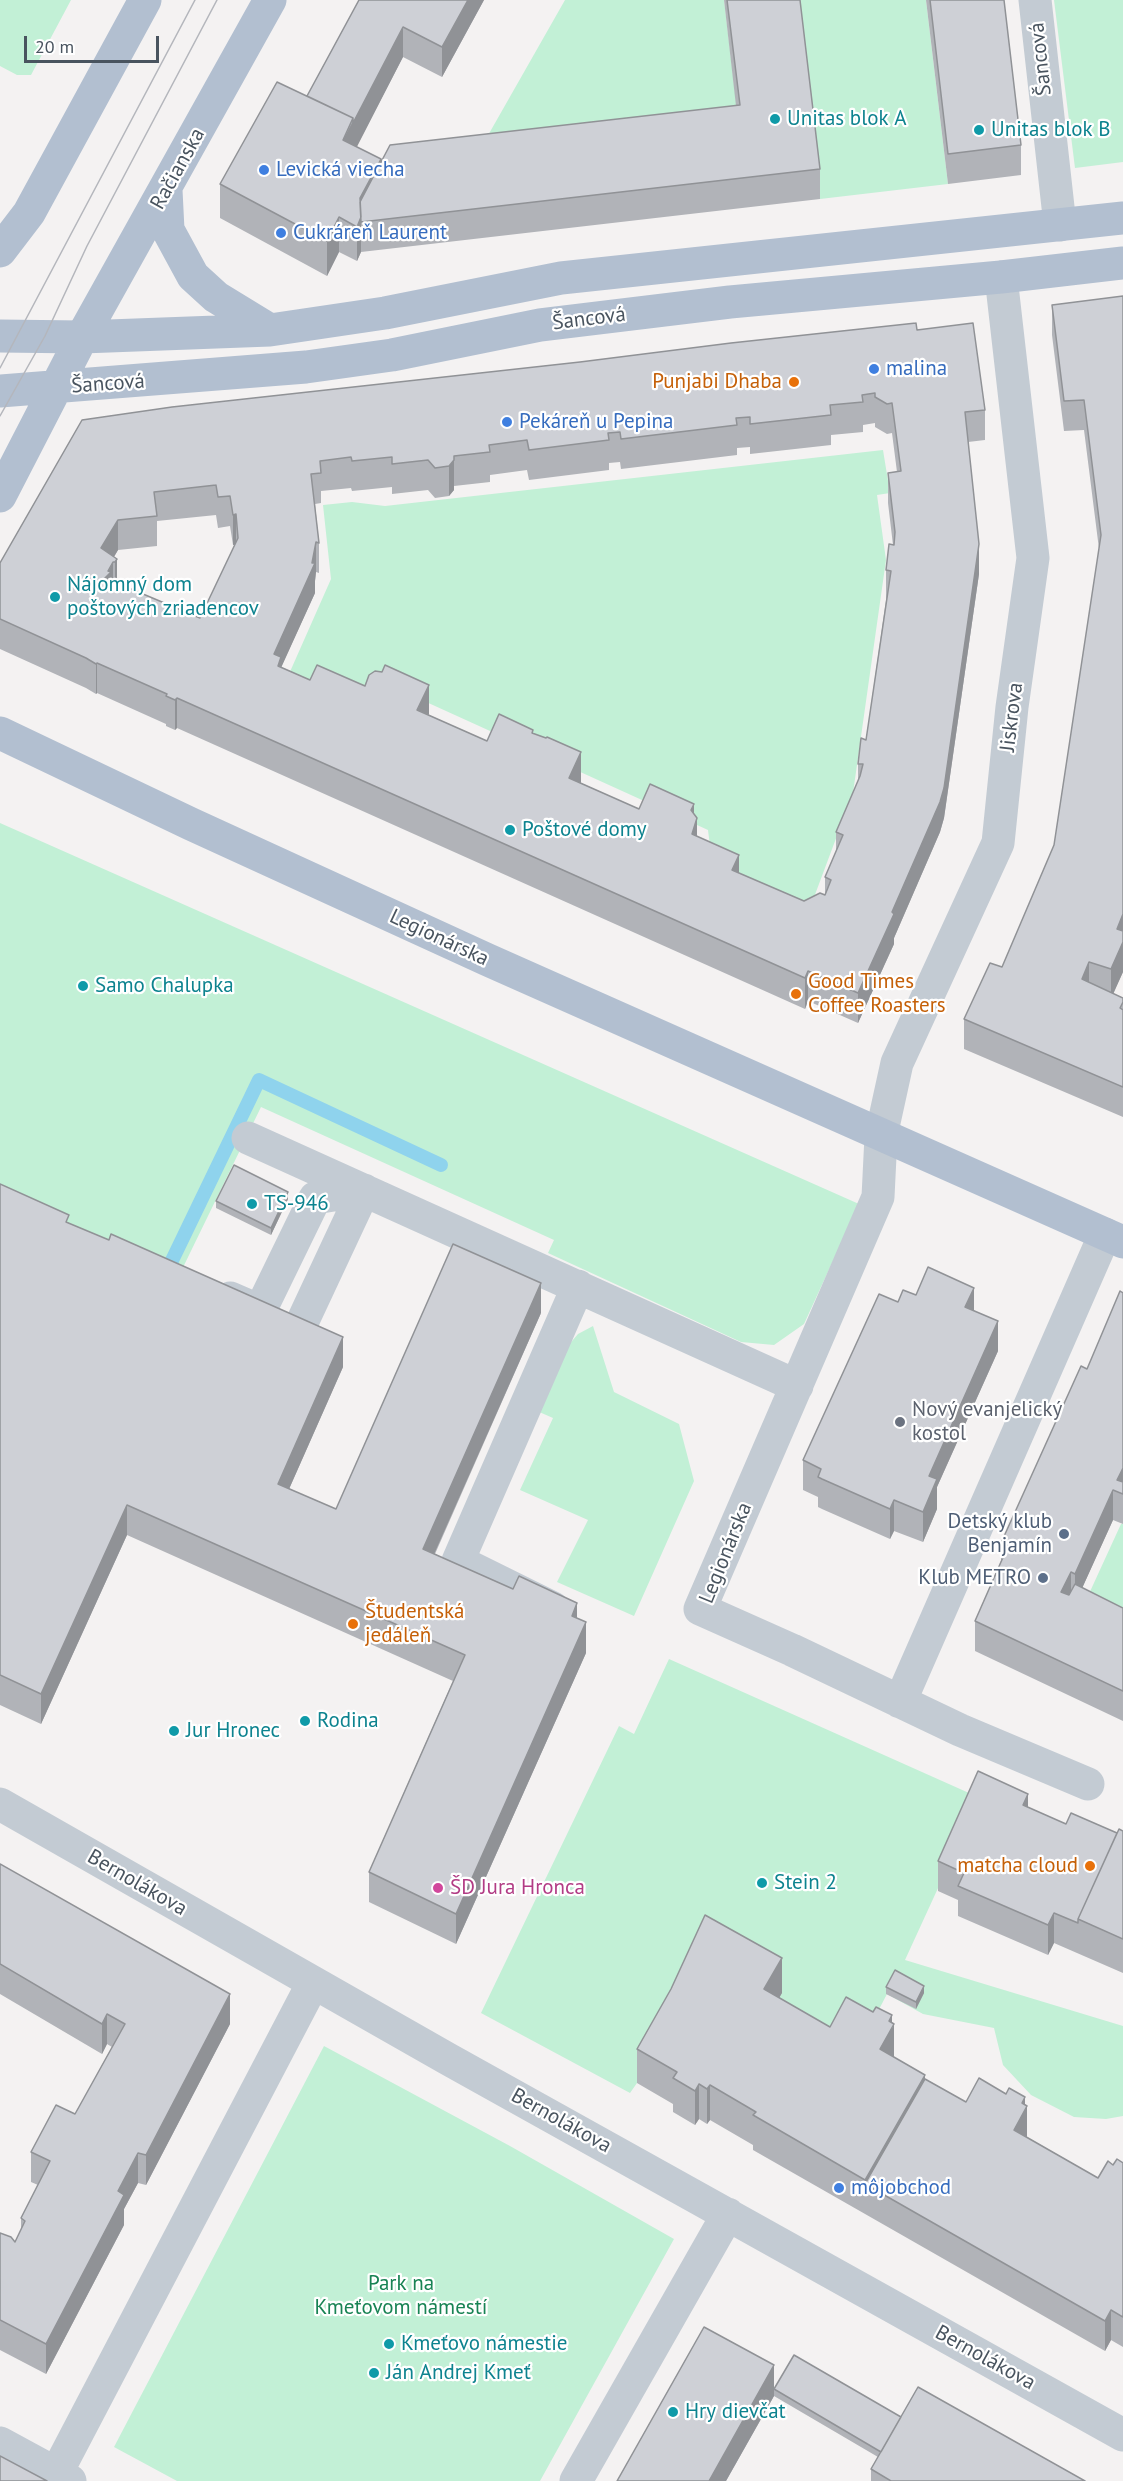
<!DOCTYPE html>
<html>
<head>
<meta charset="utf-8">
<style>
  body { margin:0 }
  #map { position:relative; width:1123px; height:2481px; overflow:hidden; background:#f4f2f2; font-family:"PT Sans",sans-serif }
  canvas { display:block }
  .scale { position:absolute; left:24px; top:36px; width:135px; height:27px; box-sizing:border-box; border:3px solid #49545f; border-top:0; padding-left:8px; font-size:18px; line-height:21px; white-space:nowrap; color:#49545f; -webkit-text-stroke:4px #fff; paint-order:stroke }
</style>
</head>
<body>
<div id="map">
<canvas width="1123" height="2481"></canvas>
<div class="scale">20 m</div>
</div>
<script>
const g = document.querySelector('canvas').getContext('2d');
g.lineJoin = 'round';
function paint(path, color) { g.fillStyle = color; g.fill(path, 'evenodd'); }
const poly = rows => new Path2D(rows.map(r => 'M' + r).join(''));
function stroke(path, color, width, dash) { g.strokeStyle = color; g.lineWidth = width; g.lineCap = dash ? 'butt' : 'round'; g.setLineDash(dash || []); g.stroke(path); }
function drawText(font, color, halo, rows, align = 'center') {
  g.font = font + ' "PT Sans",sans-serif'; g.lineWidth = 4.5; g.setLineDash([]); g.textBaseline = 'middle'; g.strokeStyle = halo; g.fillStyle = color; for (const [text, x, y, turn = 0] of rows) {
    g.save(); g.translate(x, y); g.rotate((+turn || 0) * Math.PI / 180); g.textAlign = isNaN(turn) ? turn : align; if (halo) g.strokeText(text, 0, 0); g.fillText(text, 0, 0); g.restore();
  }
}
paint(poly([
  [0,0,71,0,31,75,17,75,0,66],
  [565,0,724,0,740,135,470,167],
  [796,0,926,0,948,184,820,199],
  [1054,0,1123,0,1123,162,1075,168],
  [883,450,890,493,877,495,886,560,853,793,807,916,712,862,708,830,380,681,353,700,289,674,331,579,323,505,352,502,385,506],
  [0,823,859,1204,804,1324,774,1345,741,1342,548,1253,554,1240,261,1107,172,1290,0,1214],
  [593,1326,614,1392,679,1424,694,1481,634,1616,557,1582,588,1520,520,1490,553,1418,537,1411,566,1348,578,1334],
  [1121,1524,1123,1524,1123,1630,1082,1609],
  [669,1659,969,1793,978,1801,905,1960,1123,2026,1123,2116,1106,2119,1074,2117,1031,2095,1003,2065,994,2028,923,2014,887,1994,863,2040,637,2083,630,2093,481,2013,619,1726,634,1734],
  [324,2046,510,2146,674,2239,540,2481,177,2481,114,2447]
]), '#c2f0d6');
stroke(poly([
  [165,1275,259,1080,441,1165]
]), '#8fd3ed', 14);
stroke(poly([
  [1035,0,1060,225],
  [1001,277,1033,558,1012,707,998,843,897,1063,881,1136,878,1197,700,1609,792,1650,960,1730,1088,1784],
  [248,1138,797,1386],
  [230,1298,260,1311,315,1198,364,1190],
  [292,1344,364,1190],
  [553,1608,458,1561,578,1286],
  [900,1702,1105,1234],
  [0,1804,448,2059,1123,2435],
  [0,2443,70,2481],
  [56,2474,313,1983],
  [576,2481,728,2214]
]), '#c3cbd3', 33);
stroke(poly([
  [166,190,168,230,193,276,216,297,270,330],
  [0,251,29,213,145,0],
  [0,336,82,337,270,330,385,313,561,278,1123,218],
  [0,391,306,367,392,355,540,325,730,302,1001,277,1123,263],
  [0,496,82,337,270,0],
  [0,733,191,824,488,960,1123,1242]
]), '#b2bfd0', 33);
stroke(poly([
  [0,368,195,0],
  [0,416,45,336,87,246,217,0]
]), '#b4b6bc', 1.5);
paint(poly([
  [359,0,484,0,442,77,403,57,356,147,381,163,736,106,724,0,800,0,820,169,820,199,361,252,357,261,339,252,327,276,220,218,220,184,307,96],
  [926,0,1004,0,1021,145,1021,175,948,184],
  [1123,296,1123,972,1113,993,1123,998,1123,1117,964,1049,964,1019,1002,967,1054,845,1099,549,1084,430,1064,431,1052,335,1052,305],
  [917,330,985,410,985,440,968,442,979,574,944,818,940,832,894,938,894,944,858,1023,808,1001,805,1009,177,728,175,730,166,726,166,724,97,693,96,694,86,688,0,649,0,563,82,420],
  [875,423,875,427,887,434,892,433,897,472,888,473,888,503,893,545,886,570,886,600,866,740,858,764,858,782,836,832,836,851,825,877,825,894,804,901,739,873,697,836,694,814,639,809,581,783,581,782,533,733,487,741,429,715,310,680,281,667,315,593,315,581,316,572,319,573,319,543,315,504,321,503,321,491,351,488,352,491,392,487,392,494,428,490,435,498,449,496,454,490,454,486,490,482,490,475,527,470,529,480,609,470,609,463,620,462,621,469,737,455,737,448,750,447,750,454,831,445,831,435,863,432,863,425],
  [216,515,218,528,230,526,233,545,235,545,200,618,117,584,117,559,114,557,118,550,157,546,157,521],
  [0,1184,69,1223,343,1367,289,1489,336,1509,541,1313,435,1554,577,1618,586,1653,456,1944,369,1902,369,1872,453,1681,127,1535,41,1724,0,1705],
  [288,1199,271,1235,216,1208,216,1201],
  [1123,1293,1123,1524,1113,1520,1082,1588,1123,1608,1123,1721,975,1651,975,1621,1001,1561,1001,1543,1087,1369],
  [916,1295,974,1310,998,1351,937,1487,937,1509,923,1542,894,1531,890,1539,822,1509,818,1507,818,1497,803,1490,803,1460],
  [1028,1807,1066,1824,1117,1833,1123,1831,1123,1973,1054,1943,1048,1955,958,1916,958,1900,938,1891,938,1861],
  [0,1864,230,2024,146,2185,138,2183,124,2209,124,2225,46,2374,0,2350,0,2233,15,2242,21,2231,21,2218,38,2185,31,2182,31,2152,75,2114,112,2047,107,2044,102,2054,0,1994],
  [886,1987,924,1993,916,2009,886,1994],
  [782,1993,779,1998,830,2027,892,2023,894,2058,925,2079,966,2102,1025,2105,1027,2137,1098,2178,1113,2165,1123,2163,1123,2347,1111,2340,1105,2351,753,2150,753,2145,710,2120,707,2124,699,2119,695,2125,673,2112,673,2104,637,2083,637,2049],
  [704,2327,774,2365,774,2389,794,2355,901,2417,918,2387,1085,2481,871,2481,871,2469,878,2457,774,2396,726,2481,617,2481]
]), '#b1b3b8');
paint(poly([
  [468,0,484,0,442,77,442,47],
  [403,27,403,57,343,174,343,140],
  [381,159,381,194,361,222,361,252,357,261,357,227,360,198],
  [339,217,339,252,327,276,327,241],
  [454,460,454,490,449,496,449,466],
  [236,514,236,544,233,545,233,515],
  [118,520,118,550,101,578,101,548],
  [316,542,316,572,315,581,315,593,281,668,281,687,274,654,312,563],
  [979,544,979,574,944,818,940,832,894,938,894,944,858,1023,858,993,892,912],
  [117,559,117,589,115,592,115,562],
  [113,562,113,592,105,578],
  [97,663,97,693,96,694,96,664],
  [429,685,429,715,417,710],
  [177,698,177,728,175,730,175,700],
  [581,752,581,782,569,808,569,778],
  [694,804,694,827,697,818,697,848,692,864,691,810],
  [739,855,739,885,732,870],
  [1123,914,1123,972,1111,999,1111,969,1117,929],
  [1089,962,1089,992,1082,979],
  [808,971,808,1001,805,1009,805,978],
  [288,1192,288,1199,271,1235,271,1228],
  [541,1283,541,1313,423,1579,423,1549],
  [974,1288,974,1318,965,1307],
  [998,1321,998,1351,937,1487,937,1509,923,1542,923,1512,929,1476],
  [343,1337,343,1367,278,1514,278,1484],
  [1123,1468,1123,1494,1117,1480],
  [1113,1490,1113,1520,1075,1604,1075,1574],
  [894,1500,894,1531,890,1539,890,1509],
  [127,1505,127,1535,41,1724,41,1694],
  [1071,1572,1071,1602,1061,1592],
  [577,1603,577,1633,572,1616],
  [586,1622,586,1653,456,1944,456,1914],
  [1028,1794,1028,1824,1023,1805],
  [1054,1913,1054,1943,1048,1955,1048,1925],
  [782,1958,782,1993,764,2023,764,1989],
  [924,1986,924,1993,916,2009,916,2002],
  [230,1994,230,2024,146,2185,146,2155],
  [107,2014,107,2044,102,2054,102,2024],
  [892,2015,892,2028,894,2024,894,2059,880,2049,889,2021],
  [925,2075,925,2109,865,2184,865,2180],
  [699,2084,699,2119,695,2125,695,2091],
  [710,2085,710,2120,707,2124,707,2089],
  [1025,2097,1025,2110,1027,2106,1027,2136,1014,2160,1014,2130,1022,2103],
  [138,2153,138,2183,124,2209,124,2225,46,2374,46,2344,118,2191],
  [1111,2310,1111,2340,1105,2351,1105,2321],
  [774,2365,774,2396,726,2481,709,2481]
]), '#909296');
const building = poly([
  [359,0,468,0,442,47,403,27,353,123,353,118,307,96,359,0],
  [727,0,800,0,820,169,361,222,360,202,390,145,740,105,727,0],
  [930,0,1004,0,1021,145,948,154,930,0],
  [277,82,353,118,343,140,381,159,360,198,361,217,357,227,339,217,327,241,220,184,277,82],
  [1123,296,1123,914,1117,929,1123,931,1123,942,1111,969,1089,962,1082,979,1123,998,1123,1002,1120,1008,1123,1010,1123,1087,964,1019,990,963,1002,967,1054,845,1101,535,1084,400,1064,401,1052,305,1123,296],
  [916,323,917,330,973,323,985,410,965,412,979,544,944,788,940,802,892,912,894,914,858,993,808,971,805,978,177,698,175,700,166,696,167,694,97,663,96,664,86,658,0,619,0,563,82,420,172,407,580,362,731,343,916,323],
  [875,393,875,397,887,404,892,403,901,471,888,473,895,532,894,545,889,544,886,570,891,571,866,740,861,738,858,764,863,764,860,776,836,832,843,835,825,877,831,880,825,895,820,893,804,901,732,870,739,855,692,834,697,818,691,810,694,804,650,784,639,809,569,778,581,752,547,737,546,738,532,733,533,730,499,714,487,741,417,710,429,685,385,665,382,672,375,671,369,675,365,686,317,665,310,680,278,666,281,657,274,654,315,563,312,563,316,542,319,543,311,474,321,473,320,461,351,457,352,461,392,457,392,464,428,460,435,468,449,466,454,460,454,456,490,452,489,445,527,440,529,450,609,440,608,433,620,432,621,439,737,425,736,418,750,417,750,424,831,415,830,405,863,402,862,395,875,393],
  [216,485,218,497,230,496,233,515,236,514,238,538,200,618,105,578,111,572,108,571,113,562,115,562,117,559,101,548,118,520,157,516,154,492,216,485],
  [234,1165,288,1192,271,1228,216,1201,234,1165],
  [0,1184,69,1215,66,1222,109,1240,111,1234,343,1337,278,1484,336,1509,453,1244,541,1283,423,1549,513,1589,519,1576,577,1603,572,1616,586,1622,456,1914,369,1872,465,1655,127,1505,41,1694,0,1675,0,1184],
  [928,1267,974,1288,965,1307,998,1321,929,1476,937,1479,923,1512,894,1500,890,1509,822,1479,818,1477,821,1469,803,1460,879,1294,898,1302,903,1290,916,1295,928,1267],
  [1120,1291,1123,1293,1123,1468,1117,1480,1123,1482,1123,1494,1113,1490,1075,1574,1071,1572,1061,1592,1069,1595,1075,1584,1123,1608,1123,1691,975,1621,1008,1546,1001,1543,1081,1366,1087,1369,1120,1291],
  [978,1771,1028,1794,1023,1805,1066,1824,1071,1813,1117,1833,1078,1919,1078,1923,1054,1913,1048,1925,958,1886,964,1873,938,1861,978,1771],
  [1119,1829,1123,1831,1123,1939,1078,1919,1119,1829],
  [0,1864,230,1994,146,2155,138,2153,118,2191,124,2195,46,2344,0,2320,0,2233,11,2237,15,2242,25,2221,21,2218,50,2161,31,2152,56,2105,75,2114,125,2024,107,2014,102,2024,0,1964,0,1864],
  [705,1915,782,1958,764,1989,830,2027,846,1997,873,2012,876,2007,892,2015,889,2021,894,2024,880,2049,925,2075,865,2180,753,2115,756,2112,710,2085,707,2089,699,2084,695,2091,673,2078,677,2072,637,2049,671,1989,705,1915],
  [895,1970,924,1986,916,2002,886,1987,895,1970],
  [979,2078,1006,2094,1009,2088,1025,2097,1022,2103,1027,2106,1014,2130,1098,2178,1108,2161,1113,2165,1117,2159,1123,2163,1123,2317,1111,2310,1105,2321,865,2184,925,2079,966,2102,979,2078],
  [704,2327,774,2365,709,2481,617,2481,704,2327],
  [794,2355,901,2417,881,2452,774,2389,794,2355],
  [918,2387,1085,2481,891,2481,871,2469,918,2387],
  [0,2456,47,2481,0,2481,0,2456]
]);
paint(building, '#ced0d6');
stroke(building, '#909296', 1.5);
for (const [x, y, r, color] of [
  [775,119,6,"#0f9aa8"],
  [979,130,6,"#0f9aa8"],
  [264,170,6,"#3f7fe0"],
  [281,233,6,"#3f7fe0"],
  [874,369,6,"#3f7fe0"],
  [794,382,6,"#e8710a"],
  [507,422,6,"#3f7fe0"],
  [55,597,6,"#0f9aa8"],
  [510,830,6,"#0f9aa8"],
  [83,986,6,"#0f9aa8"],
  [796,994,6,"#e8710a"],
  [252,1204,6,"#0f9aa8"],
  [900,1422,6,"#6b7280"],
  [1064,1534,6,"#5c6f8a"],
  [1043,1578,6,"#5c6f8a"],
  [353,1624,6,"#e8710a"],
  [305,1721,6,"#0f9aa8"],
  [174,1731,6,"#0f9aa8"],
  [1090,1866,6,"#e8710a"],
  [762,1883,6,"#0f9aa8"],
  [438,1888,6,"#d1479c"],
  [839,2188,6,"#3f7fe0"],
  [389,2344,6,"#0f9aa8"],
  [374,2373,6,"#0f9aa8"],
  [673,2412,6,"#0f9aa8"]
]) { const dot = new Path2D(); dot.arc(x, y, r, 0, 2 * Math.PI); g.fillStyle = color; g.fill(dot); stroke(dot, '#fff', 2); }
drawText('21px', '#49545f', '#fff', [
  ["Šancová",1041,59,-96],
  ["Račianska",178,169,-61],
  ["Šancová",589,319,-7],
  ["Šancová",108,384,-4],
  ["Jiskrova",1012,717,-83],
  ["Legionárska",439,938,25],
  ["Legionárska",726,1553,-68],
  ["Bernolákova",137,1883,30],
  ["Bernolákova",561,2121,29],
  ["Bernolákova",985,2358,29]
]);
drawText('21px', '#0d838f', '#fff', [
  ["Unitas blok A",787,119],
  ["Unitas blok B",991,130],
  ["Nájomný dom",67,585],
  ["poštových zriadencov",67,609],
  ["Poštové domy",522,830],
  ["Samo Chalupka",95,986],
  ["TS-946",264,1204],
  ["Rodina",317,1721],
  ["Jur Hronec",186,1731],
  ["Stein 2",774,1883],
  ["Kmeťovo námestie",401,2344],
  ["Ján Andrej Kmeť",386,2373],
  ["Hry dievčat",685,2412]
], 'left');
drawText('21px', '#366cbe', '#fff', [
  ["Levická viecha",276,170],
  ["Cukráreň Laurent",293,233],
  ["malina",886,369],
  ["Pekáreň u Pepina",519,422],
  ["môjobchod",851,2188]
], 'left');
drawText('21px', '#c56008', '#fff', [
  ["Punjabi Dhaba",782,382],
  ["Good Times",808,982,"left"],
  ["Coffee Roasters",808,1006,"left"],
  ["Študentská",365,1612,"left"],
  ["jedáleň",365,1636,"left"],
  ["matcha cloud",1078,1866]
], 'right');
drawText('21px', '#5b616d', '#fff', [
  ["Nový evanjelický",912,1410],
  ["kostol",912,1434]
], 'left');
drawText('21px', '#4e5e75', '#fff', [
  ["Detský klub",1052,1522],
  ["Benjamín",1052,1546],
  ["Klub METRO",1031,1578]
], 'right');
drawText('21px', '#b23c85', '#fff', [
  ["ŠD Jura Hronca",450,1888]
], 'left');
drawText('21px', '#188354', '#fff', [
  ["Park na",401,2284],
  ["Kmeťovom námestí",401,2308]
]);
</script>
</body>
</html>
